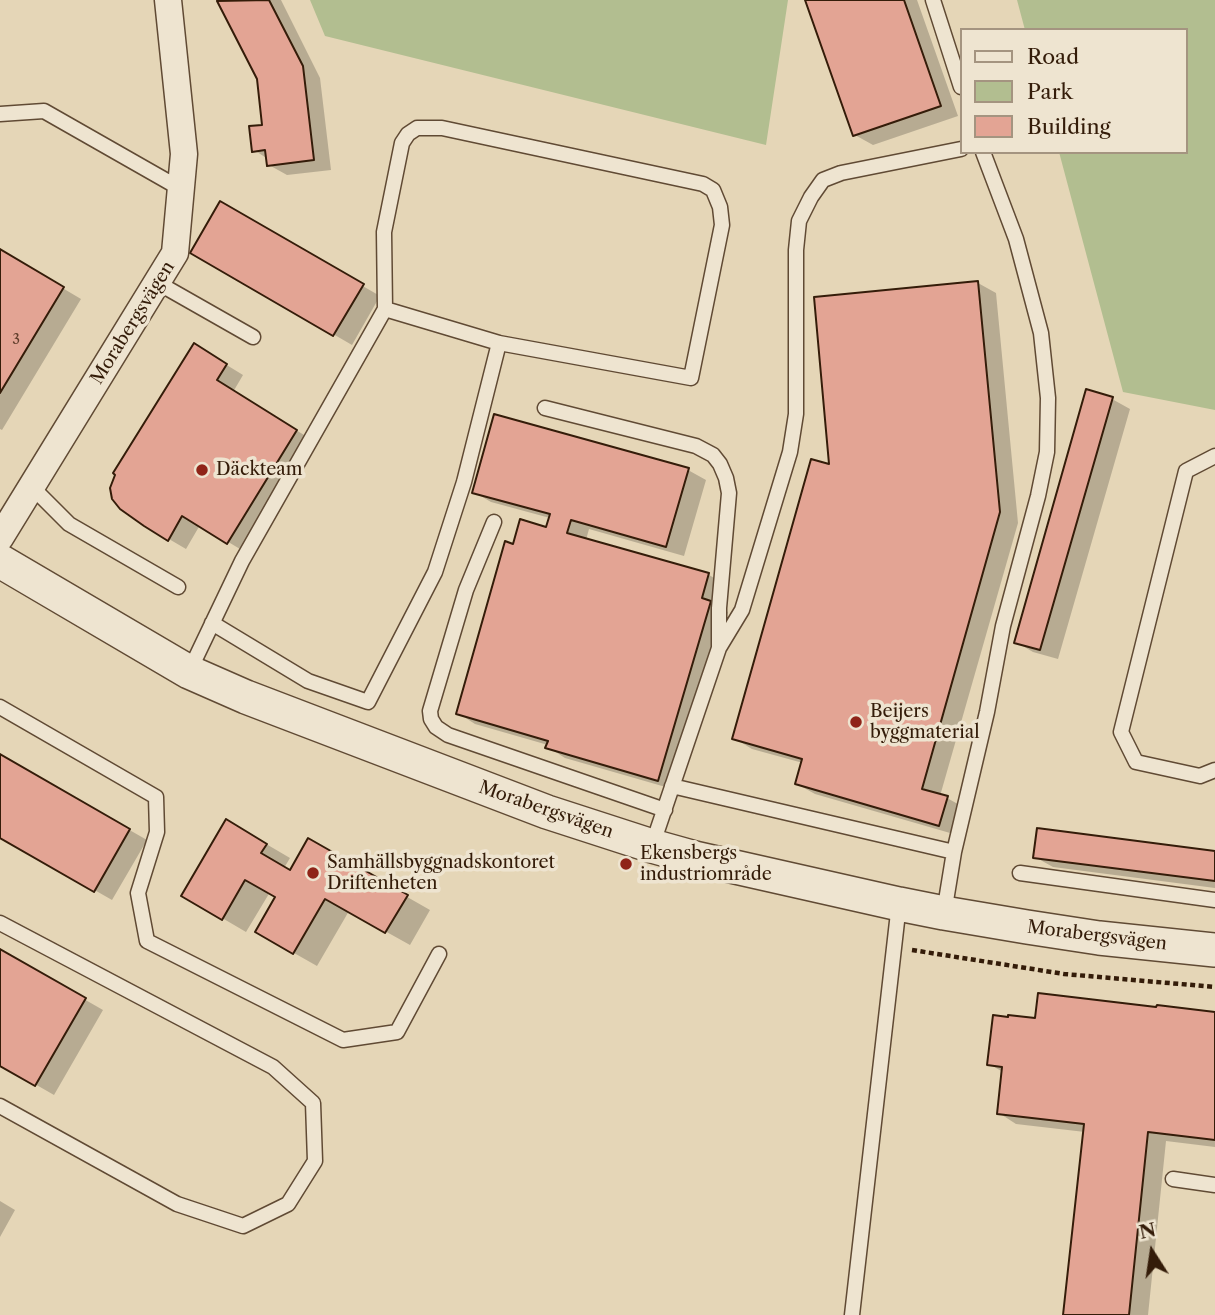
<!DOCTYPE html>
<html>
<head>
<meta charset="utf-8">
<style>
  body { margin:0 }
  #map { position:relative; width:1215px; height:1315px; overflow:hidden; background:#e5d6b7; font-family:"Libre Caslon Text",serif }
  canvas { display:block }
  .legend { position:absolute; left:960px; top:28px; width:228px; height:126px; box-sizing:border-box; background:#eee4d0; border:2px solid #a49480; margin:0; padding:9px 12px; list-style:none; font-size:21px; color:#341c09 }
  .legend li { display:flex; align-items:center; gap:14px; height:35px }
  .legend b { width:35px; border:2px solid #a49480 }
  .north { position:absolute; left:1117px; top:1217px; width:70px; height:70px; -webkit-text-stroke:5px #eee4d0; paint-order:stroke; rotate:348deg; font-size:19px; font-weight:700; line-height:28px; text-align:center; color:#341c09 }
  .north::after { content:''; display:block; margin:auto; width:24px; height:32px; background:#341c09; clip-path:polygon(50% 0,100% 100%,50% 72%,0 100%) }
</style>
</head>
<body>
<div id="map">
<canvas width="1215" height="1315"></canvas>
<ul class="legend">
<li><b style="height:9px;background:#eee4d0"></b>Road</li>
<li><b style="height:19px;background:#b2be90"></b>Park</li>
<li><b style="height:19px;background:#e3a494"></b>Building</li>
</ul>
<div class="north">N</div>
</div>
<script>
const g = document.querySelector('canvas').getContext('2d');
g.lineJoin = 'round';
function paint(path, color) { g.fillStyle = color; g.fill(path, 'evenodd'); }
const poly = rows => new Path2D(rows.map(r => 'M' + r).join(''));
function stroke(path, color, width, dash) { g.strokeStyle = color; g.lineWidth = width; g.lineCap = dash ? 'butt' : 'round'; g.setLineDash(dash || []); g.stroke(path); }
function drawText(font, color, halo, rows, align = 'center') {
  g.font = font + ' "Libre Caslon Text",serif'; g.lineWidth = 7; g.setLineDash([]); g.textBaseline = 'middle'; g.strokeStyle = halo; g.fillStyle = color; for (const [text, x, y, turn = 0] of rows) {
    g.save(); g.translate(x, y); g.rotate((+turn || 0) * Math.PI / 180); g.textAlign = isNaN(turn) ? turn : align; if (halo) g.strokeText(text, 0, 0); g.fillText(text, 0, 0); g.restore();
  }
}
paint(poly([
  [310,0,788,0,766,145,325,36],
  [1017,0,1215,0,1215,410,1123,392,1059,152,1185,152,1185,30,1025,30]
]), '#b2be90');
paint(poly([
  [222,0,281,0,320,78,331,170,287,175,269,165,268,159,254,150,264,126,259,78,219,1],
  [807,0,917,0,958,116,873,145,855,135],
  [221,204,380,296,352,345,192,252],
  [0,251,81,299,2,430,0,429],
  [978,283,996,293,1018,523,940,796,947,798,965,808,957,835,815,794,797,784,803,763,752,749,734,738,831,466],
  [212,356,243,375,233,392,314,441,245,552,200,525,186,549,145,525],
  [1112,399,1130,409,1058,659,1033,652,1016,642],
  [688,470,706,480,684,556,589,529,586,540,709,575,726,585,720,608,728,612,676,790,565,758,548,747,548,745,475,724,458,713,515,546,547,529,550,518,491,502,474,492],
  [0,756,147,840,112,900,0,836],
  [227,821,290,858,284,868,291,872,309,841,430,910,410,945,349,911,317,966,257,932,277,897,270,892,246,932,183,895],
  [1215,853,1215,888,1053,867,1035,857],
  [0,951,103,1010,54,1095,0,1064],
  [1215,1013,1215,1147,1166,1141,1148,1315,1065,1315,1085,1132,1016,1124,999,1113,1003,1072,989,1064,1037,1020],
  [0,1201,15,1210,0,1237]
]), '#0003');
const building = poly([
  [269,0,303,66,314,160,267,166,265,150,252,152,249,126,262,125,257,79,217,1,269,0],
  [805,0,904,0,941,106,853,136,805,0],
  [220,201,364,284,333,336,190,253,220,201],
  [0,249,64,287,0,393,0,249],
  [978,281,1000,512,922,789,948,796,939,826,795,784,802,759,732,739,811,459,829,464,814,297,978,281],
  [194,343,227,364,217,380,297,430,227,544,182,516,168,541,144,526,120,509,112,499,110,488,115,475,113,473,194,343],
  [1086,389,1113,397,1040,650,1014,643,1086,389],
  [494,414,689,468,666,547,571,520,567,533,709,573,702,598,711,601,658,781,545,748,548,741,456,714,505,541,513,544,520,519,546,527,550,514,472,493,494,414],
  [0,754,130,829,94,892,0,838,0,754],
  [226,819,267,844,261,853,290,870,308,838,408,895,385,933,325,899,293,954,255,932,275,897,245,880,222,920,181,896,226,819],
  [1037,828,1215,851,1215,881,1033,858,1037,828],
  [0,949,86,998,35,1086,0,1066,0,949],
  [1038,993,1156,1007,1157,1005,1215,1012,1215,1140,1148,1132,1129,1315,1063,1315,1084,1124,997,1114,1002,1067,987,1065,993,1015,1008,1017,1008,1015,1035,1018,1038,993]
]);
paint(building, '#e3a494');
stroke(building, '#341c09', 2);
const service = poly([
  [933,0,961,87],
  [0,114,44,111,181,189],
  [158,283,253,337],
  [545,408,696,446,713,455,720,464,726,478,729,493,719,608,719,648],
  [1215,456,1186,471,1121,732,1136,762,1200,776,1215,770],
  [32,487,69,524,178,587],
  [494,522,466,590,430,711,431,719,436,727,448,735,665,810],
  [212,623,308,681,368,702,435,572,464,482,499,343],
  [189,672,242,561,385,309,384,232,402,143,408,134,417,128,442,128,703,184,713,190,720,207,722,225,691,378,499,343,385,309],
  [0,707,156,797,157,832,138,893,147,941,343,1040,397,1032,439,954],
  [672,786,954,852],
  [652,846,719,648,742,610,790,452,796,414,796,250,799,221,811,197,823,180,841,173,961,149],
  [1020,873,1215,900],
  [944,913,954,852,987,712,1003,626,1038,496,1047,452,1048,398,1041,333,1016,239,983,152],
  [0,923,273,1067,313,1103,315,1161,288,1204,243,1226,177,1204,0,1106],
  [1173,1179,1215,1185],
  [852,1315,899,904]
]);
const minor = poly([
  [0,538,175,253,184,154,168,0]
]);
const tertiary = poly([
  [0,561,189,672,246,697,547,812,652,846,695,858,899,904,944,913,1027,927,1099,938,1215,950]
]);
stroke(service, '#604a34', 17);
stroke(minor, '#604a34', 29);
stroke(tertiary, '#604a34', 36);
stroke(poly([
  [912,950,1064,974,1215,987]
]), '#341c09', 4.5, [5, 3.5]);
stroke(service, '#eee4d0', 14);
stroke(minor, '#eee4d0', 26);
stroke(tertiary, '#eee4d0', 33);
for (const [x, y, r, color] of [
  [202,470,7,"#8f2418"],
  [856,722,7,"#8f2418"],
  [626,864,7,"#8f2418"],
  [313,873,7,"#8f2418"]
]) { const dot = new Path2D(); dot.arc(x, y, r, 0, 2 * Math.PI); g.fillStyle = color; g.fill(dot); stroke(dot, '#eee4d0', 2.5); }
drawText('14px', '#603e2c', null, [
  ["3",16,340]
]);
drawText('18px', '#341c09', '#eee4d0', [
  ["Morabergsvägen",133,323,-58],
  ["Morabergsvägen",546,810,19],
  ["Morabergsvägen",1097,936,7]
]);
drawText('18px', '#341c09', '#eee4d0', [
  ["Däckteam",216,470],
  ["Beijers",870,712],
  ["byggmaterial",870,733],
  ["Ekensbergs",640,854],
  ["industriområde",640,875],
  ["Samhällsbyggnadskontoret",327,863],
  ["Driftenheten",327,884]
], 'left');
</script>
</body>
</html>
